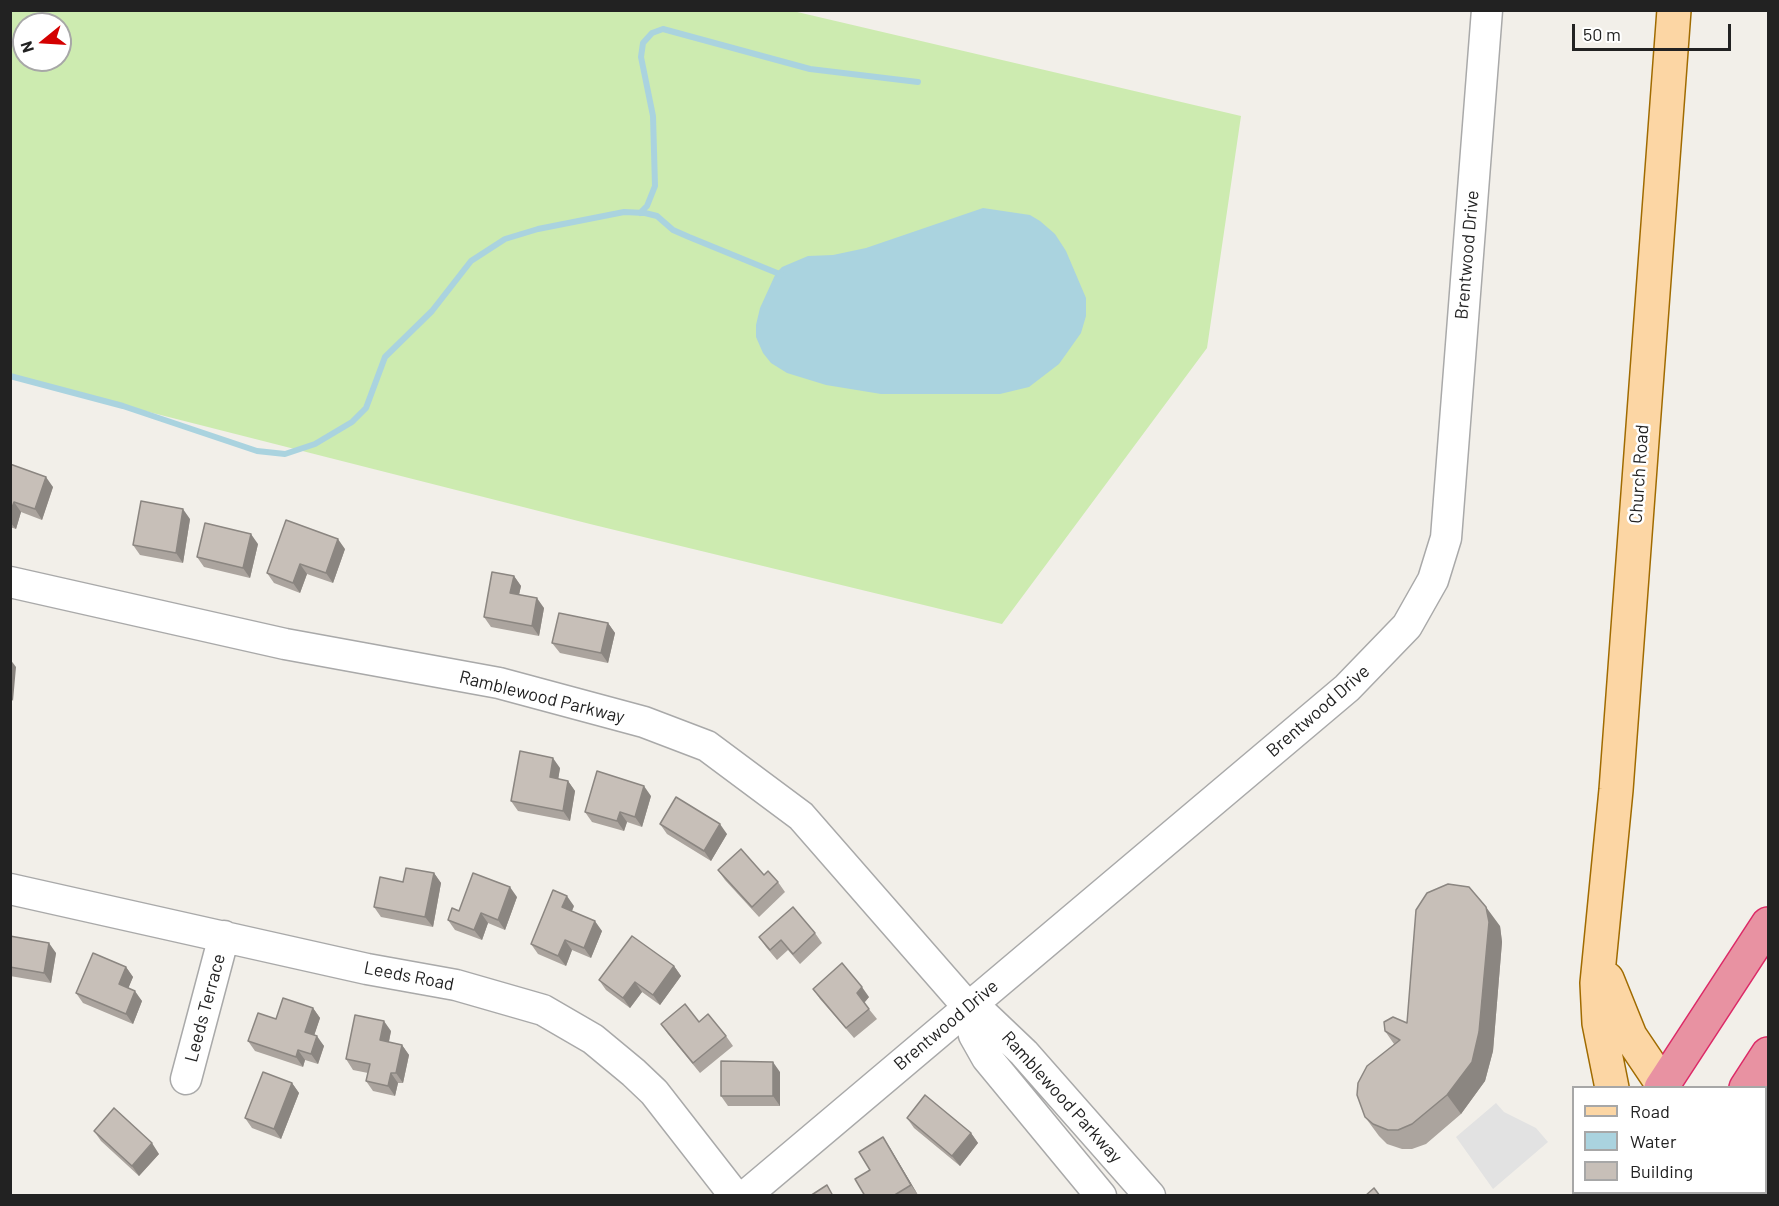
<!DOCTYPE html>
<html>
<head>
<meta charset="utf-8">
<style>
  body { margin:0 }
  #map { position:relative; width:1779px; height:1206px; overflow:hidden; background:#f2efe9; font-family:Barlow,sans-serif }
  canvas { display:block }
  .frame { position:absolute; inset:0; border:12px solid #222; pointer-events:none }
  .legend { position:absolute; left:1572px; top:1086px; width:195px; height:108px; box-sizing:border-box; background:#fff; border:2px solid #a7a7a7; margin:0; padding:8px 10px; list-style:none; font-size:18px; color:#222 }
  .legend li { display:flex; align-items:center; gap:12px; height:30px }
  .legend b { width:30px; border:2px solid #a7a7a7 }
  .north { position:absolute; left:12px; top:12px; width:60px; height:60px; box-sizing:border-box; background:#fff; border:2px solid #a7a7a7; border-radius:50%; rotate:252deg; font-size:16px; font-weight:700; line-height:24px; text-align:center; color:#222 }
  .north::after { content:''; display:block; margin:auto; width:21px; height:27px; background:#d40000; clip-path:polygon(50% 0,100% 100%,50% 72%,0 100%) }
  .scale { position:absolute; left:1572px; top:24px; width:159px; height:27px; box-sizing:border-box; border:3px solid #222; border-top:0; padding-left:8px; font-size:18px; line-height:21px; white-space:nowrap; color:#222; -webkit-text-stroke:4px #fff; paint-order:stroke }
</style>
</head>
<body>
<div id="map">
<canvas width="1779" height="1206"></canvas>
<div class="frame"></div>
<ul class="legend">
<li><b style="height:8px;background:#fcd6a4"></b>Road</li>
<li><b style="height:16px;background:#aad3df"></b>Water</li>
<li><b style="height:16px;background:#c7bfb8"></b>Building</li>
</ul>
<div class="north">N</div>
<div class="scale">50 m</div>
</div>
<script>
const g = document.querySelector('canvas').getContext('2d');
g.lineJoin = 'round';
function paint(path, color) { g.fillStyle = color; g.fill(path, 'evenodd'); }
const poly = rows => new Path2D(rows.map(r => 'M' + r).join(''));
function stroke(path, color, width, dash) { g.strokeStyle = color; g.lineWidth = width; g.lineCap = dash ? 'butt' : 'round'; g.setLineDash(dash || []); g.stroke(path); }
function drawText(font, color, halo, rows, align = 'center') {
  g.font = font + ' Barlow,sans-serif'; g.lineWidth = 5; g.setLineDash([]); g.textBaseline = 'middle'; g.strokeStyle = halo; g.fillStyle = color; for (const [text, x, y, turn = 0] of rows) {
    g.save(); g.translate(x, y); g.rotate((+turn || 0) * Math.PI / 180); g.textAlign = isNaN(turn) ? turn : align; if (halo) g.strokeText(text, 0, 0); g.fillText(text, 0, 0); g.restore();
  }
}
paint(poly([
  [1768,1102,1768,1195,1713,1195,1714,1193,1766,1192,1766,1107]
]), '#f2dad9');
paint(poly([
  [10,11,793,11,1241,116,1207,348,1002,624,590,524,11,377],
  [24,24,60,24,60,60,24,60]
]), '#cdebb0');
paint(poly([
  [1496,1103,1504,1112,1536,1128,1548,1142,1493,1189,1456,1137]
]), '#e2e2e2');
paint(poly([
  [983,208,1030,215,1040,221,1055,234,1066,251,1086,298,1086,316,1081,333,1059,364,1029,387,1000,394,881,394,826,385,787,373,771,363,763,353,756,337,756,325,760,308,776,273,782,267,808,256,833,255,866,248]
]), '#aad3df');
stroke(poly([
  [640,213,647,206,655,186,653,116,641,57,643,43,652,33,663,29,810,69,918,82],
  [10,376,123,406,257,451,285,454,315,444,352,422,366,408,385,357,432,311,471,261,505,239,538,229,624,212,645,213,657,216,673,230,689,237,782,275]
]), '#aad3df', 6);
const minor = poly([
  [10,582,285,644,499,683,644,722,707,746,801,816,968,1007,983,1014,1024,1053,1150,1196],
  [10,889,367,969,456,985,543,1010,593,1039,634,1073,654,1092,735,1196],
  [968,1007,974,1035,987,1058,1101,1196],
  [186,1079,224,936],
  [745,1196,1347,688,1407,626,1433,580,1446,538,1487,10]
]);
const major = poly([
  [1607,979,1630,1036,1665,1088],
  [1612,1088,1599,1023,1597,983,1616,790,1674,10]
]);
const highway = poly([
  [1661,1088,1768,924],
  [1746,1088,1768,1054],
  [1595,1196,1597,1192],
  [1680,1196,1681,1192]
]);
stroke(minor, '#a9a9a9', 33);
stroke(major, '#a06b00', 36);
stroke(highway, '#dc2a67', 36);
stroke(minor, '#fff', 30);
stroke(major, '#fcd6a4', 33);
stroke(highway, '#e892a2', 33);
paint(poly([
  [10,464,53,487,42,520,21,512,16,529,10,527],
  [190,519,183,563,140,555,133,545],
  [258,544,250,578,204,567,197,557],
  [345,549,333,583,307,574,300,593,274,583,267,573],
  [514,576,521,586,519,595,544,608,539,636,491,627,484,617],
  [608,623,615,633,608,663,560,653,552,643],
  [560,768,558,779,568,781,575,791,570,821,518,811,511,801],
  [651,796,642,827,627,822,624,831,592,822,585,812],
  [660,824,727,834,711,861,667,834],
  [718,870,764,875,778,882,785,892,759,917,725,880],
  [434,873,441,883,433,927,381,917,374,907,403,882],
  [517,897,505,930,488,923,482,940,455,930,448,920,459,911],
  [574,906,572,911,602,931,591,958,572,950,566,966,538,954,531,944],
  [1500,926,1502,942,1493,1051,1485,1081,1461,1114,1426,1144,1412,1149,1402,1149,1387,1144,1379,1136,1365,1117,1394,1044,1385,1031,1407,1023],
  [815,933,822,943,800,964,788,950,777,960,766,947,759,937],
  [10,936,56,953,51,983,10,976],
  [674,966,681,976,660,1005,642,992,630,1008,606,990,599,980],
  [126,967,133,977,128,988,142,1001,133,1024,83,1003,76,993],
  [813,989,869,997,864,1003,877,1019,854,1038,820,999],
  [313,1008,320,1018,314,1035,324,1046,318,1064,305,1060,303,1067,255,1051,248,1041,276,1019],
  [699,1022,726,1036,733,1046,700,1073,668,1034,661,1024],
  [391,1031,389,1042,402,1045,409,1055,403,1083,398,1083,395,1096,373,1091,366,1081,368,1073,353,1070,346,1059],
  [780,1072,780,1106,728,1106,721,1096],
  [292,1083,299,1093,281,1139,252,1128,245,1118],
  [907,1118,971,1133,978,1143,960,1166,914,1128],
  [94,1131,159,1154,139,1176,101,1141],
  [890,1148,918,1195,917,1196,865,1196,870,1170]
]), '#aba49e');
paint(poly([
  [46,477,53,487,42,520,35,509],
  [14,502,21,512,16,529,10,522,10,513],
  [183,509,190,519,183,563,176,553],
  [251,534,258,544,250,578,243,568],
  [338,539,345,549,333,583,326,573],
  [300,564,307,574,300,593,293,583],
  [514,576,521,586,517,603,510,593],
  [537,598,544,608,539,636,532,626],
  [608,623,615,633,608,663,601,653],
  [10,659,16,667,13,701,10,697],
  [553,758,560,768,557,787,550,777],
  [568,781,575,791,570,821,563,811],
  [644,786,651,796,642,827,635,817],
  [620,812,627,822,624,831,617,821],
  [720,824,727,834,711,861,704,851],
  [434,873,441,883,433,927,425,917],
  [510,887,517,897,505,930,498,920],
  [567,896,574,906,569,917,562,907],
  [1486,907,1500,926,1502,942,1493,1051,1485,1081,1461,1114,1447,1095],
  [481,913,488,923,482,940,474,930],
  [595,921,602,931,591,958,584,948],
  [565,940,572,950,566,966,558,956],
  [49,943,56,953,51,983,44,973],
  [674,966,681,976,660,1005,653,995],
  [126,967,133,977,126,994,119,984],
  [635,982,642,992,630,1008,623,998],
  [862,987,869,997,864,1003,857,993],
  [135,991,142,1001,133,1024,126,1014],
  [313,1008,320,1018,312,1042,305,1032],
  [384,1021,391,1031,387,1050,380,1040],
  [317,1036,324,1046,318,1064,311,1054],
  [402,1045,409,1055,403,1083,396,1073],
  [298,1050,305,1060,303,1067,296,1057],
  [773,1062,780,1072,780,1106,773,1096],
  [391,1073,398,1083,395,1096,388,1086],
  [292,1083,299,1093,281,1139,274,1129],
  [971,1133,978,1143,960,1166,952,1156],
  [883,1137,890,1148,918,1195,911,1185],
  [152,1143,159,1154,139,1176,132,1166]
]), '#8b8681');
const building = poly([
  [10,464,46,477,35,509,14,502,10,513,10,464],
  [141,501,183,509,176,553,133,545,141,501],
  [286,520,338,539,326,573,300,564,293,583,267,573,286,520],
  [205,523,251,534,243,568,197,557,205,523],
  [492,572,514,576,510,593,537,598,532,626,484,617,492,572],
  [559,613,608,623,601,653,552,643,559,613],
  [520,751,553,758,550,777,568,781,563,811,511,801,520,751],
  [597,771,644,786,635,817,620,812,617,821,585,812,597,771],
  [676,797,720,824,704,851,660,824,676,797],
  [741,849,764,875,768,871,778,882,752,907,718,870,741,849],
  [406,868,434,873,425,917,374,907,380,877,403,882,406,868],
  [473,873,510,887,498,920,481,913,474,930,448,920,452,908,459,911,473,873],
  [1448,884,1469,887,1486,907,1489,922,1479,1032,1472,1062,1447,1095,1412,1124,1398,1130,1388,1130,1373,1124,1365,1117,1357,1095,1358,1083,1367,1066,1400,1040,1385,1031,1384,1022,1393,1017,1407,1023,1416,910,1427,893,1448,884],
  [553,890,567,896,562,907,595,921,584,948,565,940,558,956,531,944,553,890],
  [793,907,815,933,793,954,781,940,770,950,759,937,793,907],
  [10,936,49,943,44,973,10,967,10,936],
  [632,936,674,966,653,995,635,982,623,998,599,980,632,936],
  [93,953,126,967,119,984,135,991,126,1014,76,993,93,953],
  [842,963,862,987,857,993,869,1009,846,1028,813,989,842,963],
  [283,998,313,1008,305,1032,317,1036,311,1054,298,1050,296,1057,248,1041,258,1013,276,1019,283,998],
  [685,1004,699,1022,708,1014,726,1036,693,1063,661,1024,685,1004],
  [355,1015,384,1021,380,1040,402,1045,396,1073,391,1073,388,1086,366,1081,370,1064,346,1059,355,1015],
  [721,1061,773,1062,773,1096,721,1096,721,1061],
  [263,1072,292,1083,274,1129,245,1118,263,1072],
  [925,1095,971,1133,952,1156,907,1118,925,1095],
  [114,1108,152,1143,132,1166,94,1131,114,1108],
  [883,1137,911,1185,893,1196,865,1196,855,1179,870,1170,859,1152,883,1137],
  [827,1185,833,1196,810,1196,827,1185],
  [1374,1188,1380,1196,1365,1196,1374,1188]
]);
paint(building, '#c7bfb8');
stroke(building, '#8b8681', 1.5);
drawText('18px', '#222', '#fff', [
  ["Brentwood Drive",1467,255,-85],
  ["Church Road",1639,474,-86],
  ["Ramblewood Parkway",542,697,14],
  ["Brentwood Drive",1318,711,-41],
  ["Leeds Road",409,976,11],
  ["Leeds Terrace",205,1008,-75],
  ["Brentwood Drive",946,1025,-40],
  ["Ramblewood Parkway",1062,1097,48]
]);
</script>
</body>
</html>
